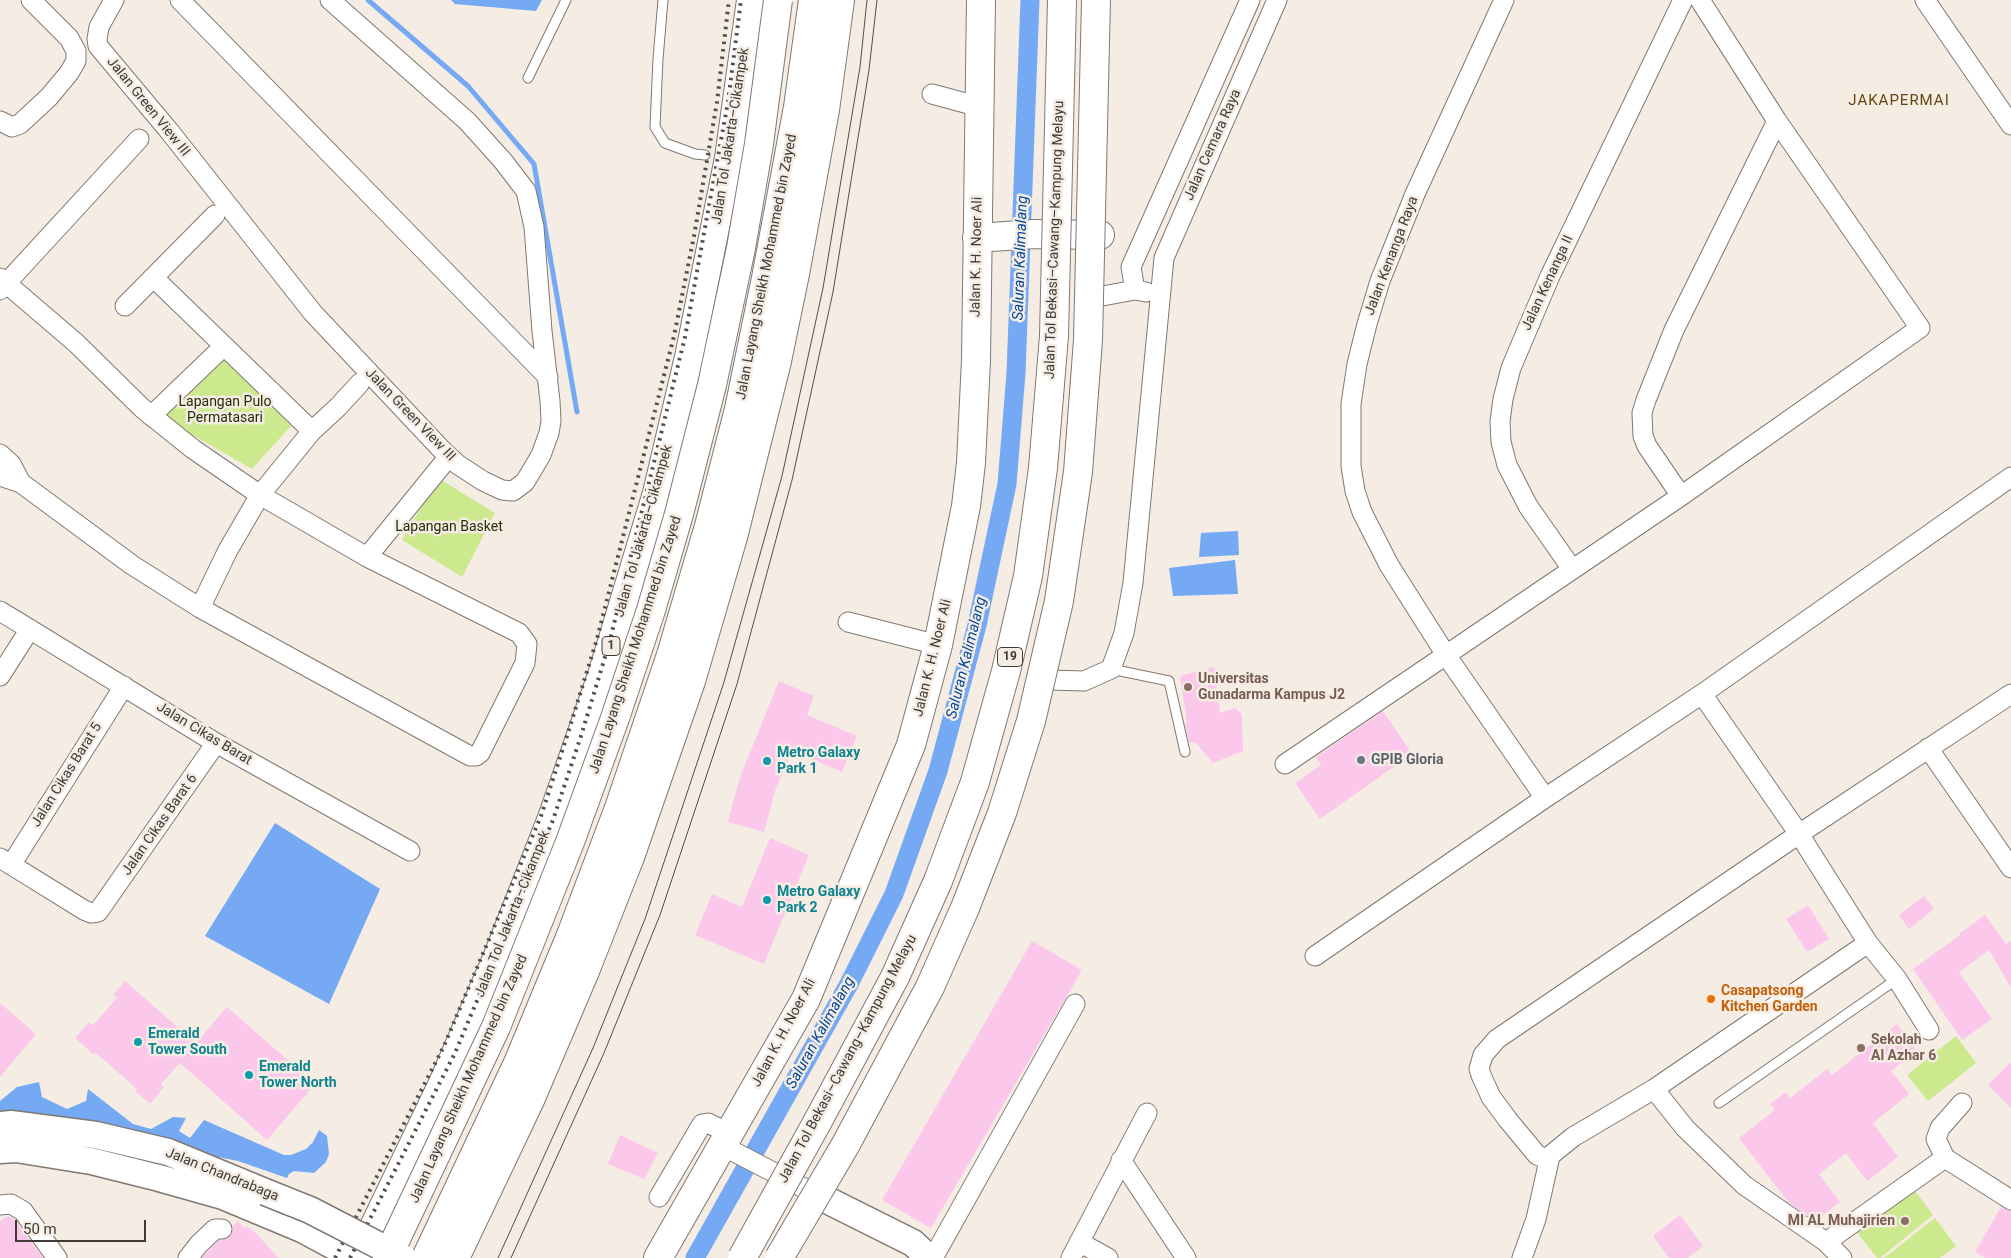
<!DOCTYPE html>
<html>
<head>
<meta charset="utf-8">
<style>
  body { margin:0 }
  #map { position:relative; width:2011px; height:1258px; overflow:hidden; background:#f5ece4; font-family:Roboto,sans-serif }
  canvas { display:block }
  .scale { position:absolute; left:15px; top:1220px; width:131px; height:22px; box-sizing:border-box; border:2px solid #3e3b37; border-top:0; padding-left:6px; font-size:15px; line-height:18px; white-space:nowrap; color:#3e3b37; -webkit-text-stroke:4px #f5ece4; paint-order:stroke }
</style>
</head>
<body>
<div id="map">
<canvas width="2011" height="1258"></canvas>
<div class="scale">50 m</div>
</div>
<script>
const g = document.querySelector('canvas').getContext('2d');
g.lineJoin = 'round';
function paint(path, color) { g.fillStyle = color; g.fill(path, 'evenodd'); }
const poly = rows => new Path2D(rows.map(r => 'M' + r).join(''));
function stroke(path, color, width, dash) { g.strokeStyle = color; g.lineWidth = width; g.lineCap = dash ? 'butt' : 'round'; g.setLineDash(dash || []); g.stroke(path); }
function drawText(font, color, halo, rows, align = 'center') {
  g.font = font + ' Roboto,sans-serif'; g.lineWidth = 5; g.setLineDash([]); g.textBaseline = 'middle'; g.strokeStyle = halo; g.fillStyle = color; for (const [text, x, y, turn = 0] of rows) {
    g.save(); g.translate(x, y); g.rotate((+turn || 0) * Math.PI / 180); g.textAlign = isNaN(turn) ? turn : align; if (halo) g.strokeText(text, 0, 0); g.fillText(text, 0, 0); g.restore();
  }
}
paint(poly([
  [228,356,291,426,252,469,158,415],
  [438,478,495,513,462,577,402,540],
  [1956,1036,1976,1063,1928,1101,1907,1075],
  [1913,1188,1933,1215,1880,1258,1877,1258,1856,1231],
  [1935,1218,1956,1246,1940,1258,1884,1258]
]), '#cde98e');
paint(poly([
  [451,0,542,0,536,11,455,4],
  [1238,531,1239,555,1199,557,1201,533],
  [1235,560,1238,594,1173,596,1169,568],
  [275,823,380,889,329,1004,205,936],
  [39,1082,42,1097,67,1109,86,1101,88,1089,133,1124,151,1129,173,1117,186,1118,179,1131,190,1138,204,1120,284,1155,291,1155,306,1149,313,1142,319,1130,327,1136,329,1154,326,1162,314,1173,294,1171,289,1174,287,1178,238,1161,0,1113,0,1101,17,1087]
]), '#75a9f4');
stroke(poly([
  [368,0,468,86,534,164,577,412]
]), '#75a9f4', 5);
stroke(poly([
  [695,1258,849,984,894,894,938,771,977,625,1007,484,1016,373,1030,0]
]), '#75a9f4', 19);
paint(poly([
  [1214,667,1220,713,1235,708,1242,714,1243,751,1213,763,1195,742,1189,743,1185,724,1187,722,1180,676],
  [779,681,814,696,807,715,857,736,842,772,792,751,775,791,764,832,728,822,740,777],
  [1383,711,1412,754,1320,819,1295,783,1321,765,1316,757],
  [770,838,809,855,764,964,695,935,712,894,742,907],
  [1924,896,1934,909,1909,929,1899,915],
  [1808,905,1829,939,1807,952,1786,919],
  [1985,915,2006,944,2011,941,2011,988,1989,950,1959,972,1992,1019,1962,1040,1913,969,1960,935,1959,934],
  [1032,941,1082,970,931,1228,882,1200],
  [125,981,196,1043,227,1007,315,1084,267,1140,180,1063,161,1084,164,1087,150,1104,135,1091,137,1089,96,1053,94,1055,75,1038,89,1022,93,1025,117,998,113,995],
  [0,1003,36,1034,0,1077],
  [1897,1024,1917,1051,1891,1071,1909,1094,1873,1123,1898,1157,1867,1181,1846,1153,1819,1174,1840,1202,1815,1221,1788,1202,1739,1138,1775,1110,1770,1104,1786,1092,1790,1098,1827,1069,1832,1075],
  [2011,1062,2011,1108,1988,1085],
  [620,1135,658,1153,644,1179,608,1164],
  [2001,1207,2011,1211,2011,1258,1985,1258,1975,1252],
  [1680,1215,1703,1246,1688,1258,1669,1258,1653,1236],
  [8,1216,15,1220,43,1258,0,1258,0,1221],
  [238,1221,244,1228,247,1226,257,1234,278,1258,202,1258,219,1240,227,1239,231,1235,233,1226]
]), '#fbc8ec');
const lane = poly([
  [663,0,658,59,655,127,665,143,695,154,705,155],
  [528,78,566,0],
  [1111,669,1169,681,1185,752],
  [1719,1103,1897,979]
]);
const street = poly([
  [114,0,99,27,97,39,98,46,170,132,313,313,442,450,457,464,483,481,502,490,513,491,525,482,541,455,549,433,551,421,550,401,542,331,534,227,526,191,503,161,467,121,330,0],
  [180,0,548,377],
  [1504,0,1415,194,1380,281,1367,324,1357,364,1351,404,1351,466,1355,491,1362,512,1389,565,1446,655,1545,798],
  [1925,0,2011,125],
  [932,94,980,107],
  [0,121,12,127,20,124,49,97,69,73,76,61,76,51,69,38,31,0],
  [0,278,76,343,142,408,193,449,260,495,367,557,519,633,527,644,525,663,480,753,476,756,470,756,200,608,132,565,21,483,0,476],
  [154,278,312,431],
  [0,290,139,139],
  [1135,290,1131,267,1250,0],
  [1097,297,1135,290,1146,292],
  [125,306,215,215],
  [151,416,224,346],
  [0,454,11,464,21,483],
  [1681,496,1647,446,1643,436,1642,413,1646,400,1674,330,1777,121],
  [367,557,442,465],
  [1572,569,1528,506,1507,465,1501,442,1500,421,1503,399,1511,368,1550,276,1683,0],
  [200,608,228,550,260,495,312,431,338,407,360,383],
  [0,611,216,743,410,851],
  [848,622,938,645],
  [0,676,30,629],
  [1048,680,1084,681,1111,669,1124,633,1133,583,1164,258,1277,0],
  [1702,694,1799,834,1868,943,1897,979,1929,1030],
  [1928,748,2011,868],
  [1285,764,1681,496,1920,328,1777,121,1700,0],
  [0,858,84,910,91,913,98,912,216,743],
  [11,865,124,686],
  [1868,943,1654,1089,1573,1137,1546,1159,1537,1155,1508,1120,1491,1097,1481,1075,1479,1069,1483,1055,1497,1039,1799,834,2011,694],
  [1315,956,1545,798,1702,694,2011,477],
  [1654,1089,1685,1128,1744,1185,1826,1242,1945,1158],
  [1962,1103,1940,1128,1936,1139,1945,1158,2011,1200],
  [721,1145,821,1197],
  [1121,1160,1186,1258],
  [659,1197,702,1124,708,1123,728,1133],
  [0,1205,11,1204,23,1211,57,1258],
  [1079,1242,1108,1258],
  [1826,1242,1842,1258],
  [188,1258,199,1244,215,1229,222,1229],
  [933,1258,1075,1004],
  [1071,1258,1147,1113],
  [1522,1258,1536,1219,1550,1156]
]);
const secondary = poly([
  [0,1125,11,1124,96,1135,168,1152,265,1192],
  [0,1150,16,1149,91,1161,159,1178,223,1196,302,1229,356,1258],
  [821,1197,913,1243,929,1258]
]);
const primary = poly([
  [977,238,1035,234,1100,235],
  [658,1258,806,999,911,745,938,645,966,506,971,463,976,360,981,0]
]);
const highway = poly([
  [359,1258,444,1081,497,958,552,818,601,678,657,493,689,357,729,158,751,0],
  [426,1258,518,1063,571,935,619,808,671,655,709,526,739,409,766,278,798,107,813,0],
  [455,1258,530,1100,585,971,630,857,691,681,733,537,777,361,795,274,825,110,840,0]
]);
stroke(lane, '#807871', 11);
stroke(street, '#807871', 21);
stroke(secondary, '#807871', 29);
stroke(primary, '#807871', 30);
stroke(highway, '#807871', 30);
stroke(lane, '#fff', 9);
stroke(street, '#fff', 19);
stroke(secondary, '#fff', 26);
stroke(primary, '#fff', 28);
stroke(highway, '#fff', 28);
stroke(poly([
  [498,1258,593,1048,645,919,724,682,782,476,823,288,860,67,867,0],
  [511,1258,604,1053,660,915,737,684,792,480,833,292,869,70,877,0]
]), '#534f4b', 1);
stroke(poly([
  [335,1258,444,1046,541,816,568,733,597,639,674,336,694,236,717,102,729,0],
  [350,1258,455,1053,553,820,581,736,609,644,685,337,728,102,741,0]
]), '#534f4b', 4, [2.5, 5]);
const secondaryBridge = poly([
  [265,1192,310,1210,403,1258]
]);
const highwayBridge = poly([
  [387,1258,496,1027,570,842,615,718,651,610,679,514,712,385,741,248,759,144,778,0],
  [742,1258,819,1119,895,977,938,881,975,782,1006,671,1028,576,1043,468,1054,336,1062,0],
  [779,1258,846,1144,930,987,965,908,1002,813,1031,721,1059,601,1078,472,1088,340,1096,0]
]);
stroke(secondaryBridge, '#807871', 29, []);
stroke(highwayBridge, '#807871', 30, []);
stroke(secondaryBridge, '#fff', 26);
stroke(highwayBridge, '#fff', 28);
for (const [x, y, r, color] of [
  [1188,687,5,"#8d6e63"],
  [1361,760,5,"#6b7280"],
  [767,761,5,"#0f9aa8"],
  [767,900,5,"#0f9aa8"],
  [1711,999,5,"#e8710a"],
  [138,1042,5,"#0f9aa8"],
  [1861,1048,5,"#8d6e63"],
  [249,1075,5,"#0f9aa8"],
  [1905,1221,5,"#8d6e63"]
]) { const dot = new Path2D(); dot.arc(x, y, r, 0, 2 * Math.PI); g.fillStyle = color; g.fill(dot); stroke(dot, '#f5ece4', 2); }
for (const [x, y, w] of [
  [611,646,18],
  [1010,657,25]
]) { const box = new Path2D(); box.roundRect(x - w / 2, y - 9.5, w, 19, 4); g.fillStyle = '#f5ece4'; g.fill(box); stroke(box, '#3e3b37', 1); }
drawText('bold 12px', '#3e3b37', null, [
  ["1",611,646],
  ["19",1010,657]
]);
drawText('14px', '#3e3b37', '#f5ece4', [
  ["Jalan Green View III",148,107,51],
  ["Jalan Tol Jakarta–Cikampek",731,136,-81],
  ["Jalan Cemara Raya",1213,145,-66],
  ["Jalan Tol Bekasi–Cawang–Kampung Melayu",1055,240,-88],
  ["Jalan Kenanga Raya",1392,256,-69],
  ["Jalan K. H. Noer Ali",977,257,-89],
  ["Jalan Layang Sheikh Mohammed bin Zayed",767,267,-79],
  ["Jalan Kenanga II",1548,283,-65],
  ["Jalan Green View III",410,415,46],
  ["Jalan Tol Jakarta–Cikampek",644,531,-74],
  ["Jalan Layang Sheikh Mohammed bin Zayed",636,645,-72],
  ["Jalan K. H. Noer Ali",933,658,-76],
  ["Jalan Cikas Barat",204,734,31],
  ["Jalan Cikas Barat 5",67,775,-58],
  ["Jalan Cikas Barat 6",160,825,-55],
  ["Jalan Tol Jakarta–Cikampek",513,914,-68],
  ["Jalan K. H. Noer Ali",784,1033,-62],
  ["Jalan Tol Bekasi–Cawang–Kampung Melayu",848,1059,-62],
  ["Jalan Layang Sheikh Mohammed bin Zayed",469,1079,-66],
  ["Jalan Chandrabaga",222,1175,22]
]);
drawText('14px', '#242e06', '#f5ece4', [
  ["Lapangan Pulo",225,402],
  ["Permatasari",225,418],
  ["Lapangan Basket",449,527]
]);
drawText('bold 14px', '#785e54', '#f5ece4', [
  ["Universitas",1198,679],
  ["Gunadarma Kampus J2",1198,695],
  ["Sekolah",1871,1040],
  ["Al Azhar 6",1871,1056],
  ["MI AL Muhajirien",1895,1221,"right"]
], 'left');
drawText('bold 14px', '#0d838f', '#f5ece4', [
  ["Metro Galaxy",777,753],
  ["Park 1",777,769],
  ["Metro Galaxy",777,892],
  ["Park 2",777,908],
  ["Emerald",148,1034],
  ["Tower South",148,1050],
  ["Emerald",259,1067],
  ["Tower North",259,1083]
], 'left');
drawText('bold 14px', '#5b616d', '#f5ece4', [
  ["GPIB Gloria",1371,760]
], 'left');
drawText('bold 14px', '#c56008', '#f5ece4', [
  ["Casapatsong",1721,991],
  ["Kitchen Garden",1721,1007]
], 'left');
g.letterSpacing = '1px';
drawText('15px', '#64470e', '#f5ece4', [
  ["JAKAPERMAI",1899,101]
]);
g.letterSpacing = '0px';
drawText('italic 15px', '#01499e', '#f5ece4', [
  ["Saluran Kalimalang",1021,258,-88],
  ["Saluran Kalimalang",967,658,-76],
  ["Saluran Kalimalang",821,1033,-61]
]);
</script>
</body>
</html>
